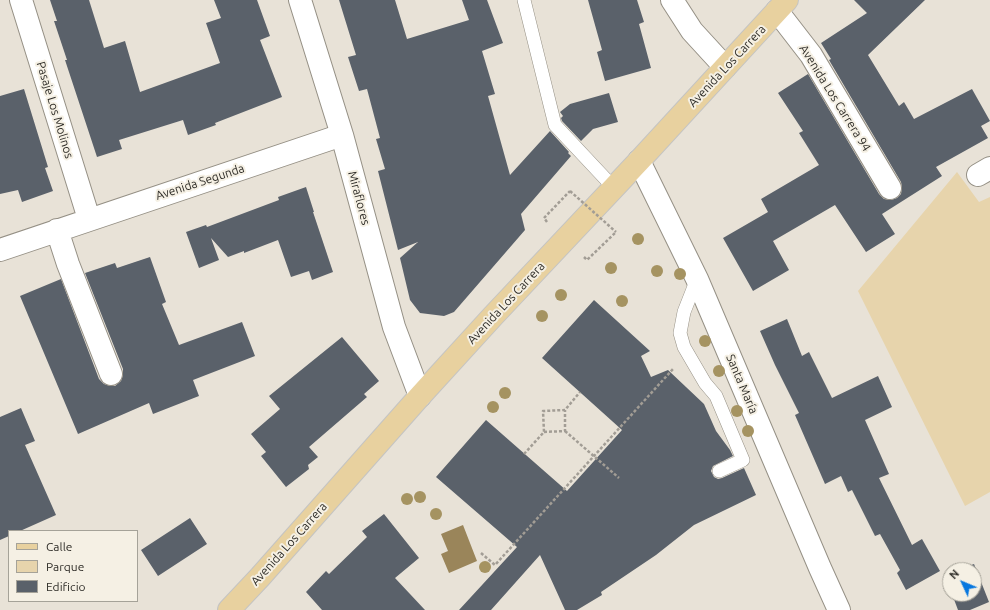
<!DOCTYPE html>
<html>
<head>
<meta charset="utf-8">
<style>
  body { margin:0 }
  #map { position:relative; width:990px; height:610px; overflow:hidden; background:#e8e2d7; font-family:Ubuntu,sans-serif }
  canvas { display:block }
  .legend { position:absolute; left:8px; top:530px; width:130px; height:72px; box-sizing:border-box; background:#f5f0e4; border:1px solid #a5a298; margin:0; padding:5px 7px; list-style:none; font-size:12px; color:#2e2c27 }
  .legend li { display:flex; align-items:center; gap:8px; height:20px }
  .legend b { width:20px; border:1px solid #a5a298 }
  .north { position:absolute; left:942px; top:562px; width:40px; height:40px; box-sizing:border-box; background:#f5f0e4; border:1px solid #a5a298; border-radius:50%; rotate:314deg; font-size:11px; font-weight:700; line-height:16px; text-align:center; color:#2e2c27 }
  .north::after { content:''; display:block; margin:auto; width:14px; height:18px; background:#0777df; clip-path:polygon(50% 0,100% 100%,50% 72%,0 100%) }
</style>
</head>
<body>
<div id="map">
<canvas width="990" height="610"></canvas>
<ul class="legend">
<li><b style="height:5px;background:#e8d19f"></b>Calle</li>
<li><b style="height:11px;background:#e7d4ac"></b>Parque</li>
<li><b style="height:11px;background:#5a616a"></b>Edificio</li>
</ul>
<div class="north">N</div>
</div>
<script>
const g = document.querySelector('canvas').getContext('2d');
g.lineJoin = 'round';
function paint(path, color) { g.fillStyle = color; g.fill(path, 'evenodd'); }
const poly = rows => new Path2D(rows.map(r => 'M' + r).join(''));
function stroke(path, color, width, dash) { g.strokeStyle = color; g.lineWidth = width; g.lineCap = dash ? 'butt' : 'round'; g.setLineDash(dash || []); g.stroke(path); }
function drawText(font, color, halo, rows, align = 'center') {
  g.font = font + ' Ubuntu,sans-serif'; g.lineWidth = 4; g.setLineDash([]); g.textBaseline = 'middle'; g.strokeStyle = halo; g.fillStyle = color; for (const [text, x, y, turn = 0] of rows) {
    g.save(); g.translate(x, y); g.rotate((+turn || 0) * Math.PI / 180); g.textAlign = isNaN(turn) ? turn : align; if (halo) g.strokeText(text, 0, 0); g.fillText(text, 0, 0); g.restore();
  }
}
paint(poly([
  [957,172,979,202,990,197,990,492,965,506,858,291]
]), '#e7d4ac');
paint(poly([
  [463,525,477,561,449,573,441,554,448,551,441,534]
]), '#9a855a');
paint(poly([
  [50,0,89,0,104,48,125,41,140,92,220,63,206,23,221,18,214,0,257,0,270,36,260,40,282,97,215,123,216,125,188,135,183,120,119,140,122,149,97,157,65,60,67,60,54,21,57,21],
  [339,0,395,0,407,39,469,20,462,0,487,0,503,43,482,51,495,94,488,96,510,175,550,131,569,152,568,153,571,156,521,214,525,230,454,312,444,316,420,313,410,300,400,258,418,242,398,250,378,171,385,169,376,139,380,138,367,89,359,91,348,57,356,55],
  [588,0,637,0,644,22,639,24,651,68,605,81,597,52,602,50],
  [854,0,925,0,868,55,899,106,904,102,914,119,972,89,990,121,981,126,988,138,936,167,942,176,882,214,895,234,866,252,835,205,773,241,789,270,753,291,723,238,768,212,761,199,819,165,799,133,803,131,778,93,808,74,879,194,884,199,891,200,897,198,901,194,902,187,901,182,829,60,831,59,821,43,867,13],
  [24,89,48,167,45,168,53,191,22,202,18,190,0,194,0,96],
  [609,93,618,122,593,129,581,141,562,121,561,118,563,116,560,112,570,104],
  [306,187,314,212,313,212,333,272,312,280,309,271,291,277,278,240,244,253,244,251,228,257,211,238,219,260,199,268,186,232,206,225,207,227,279,200,278,197],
  [150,257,166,302,162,304,179,345,242,322,255,356,193,380,199,396,153,414,149,403,78,434,20,296,61,279,99,379,104,384,110,386,115,386,121,381,123,375,123,369,85,273,115,263,117,268],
  [594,300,650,351,641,356,651,377,668,370,704,404,716,431,730,450,733,456,713,466,711,471,714,477,718,479,722,478,744,468,756,495,694,525,656,555,601,592,602,595,577,610,565,610,540,555,491,610,459,610,517,547,436,477,486,420,567,491,622,430,542,358],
  [787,319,802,356,809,352,832,398,878,376,892,407,865,420,889,474,879,478,912,545,922,539,940,571,906,590,897,573,900,570,880,534,875,536,852,490,848,492,841,476,825,484,795,415,799,413,775,365,760,331],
  [342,337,379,381,364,394,367,397,309,447,318,457,308,465,309,469,286,487,261,456,266,452,251,434,280,409,269,396],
  [21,408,35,441,25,445,56,515,20,531,9,531,9,536,0,540,0,417],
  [384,514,419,558,395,578,425,610,322,610,306,592,326,571,329,574,367,537,362,531],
  [190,518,207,544,158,576,141,550],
  [974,564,989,602,970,610,958,610,952,594,974,594,974,570,958,570],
  [950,573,950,589,945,575]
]), '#5a616a');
const lane = poly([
  [524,0,555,125,614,188],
  [697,279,684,312,680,333,684,347,705,383,716,396,743,460,719,471]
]);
const street = poly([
  [21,0,89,219],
  [300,0,342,135,394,327,420,396],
  [672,0,692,31,725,67],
  [777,11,811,55,890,188],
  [639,161,697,279,820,568,839,610],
  [978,175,990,168],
  [57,230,68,264,111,374],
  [0,250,342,135]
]);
const primary = poly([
  [229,610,260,577,420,396,493,316,639,161,787,0]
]);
stroke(lane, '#959085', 14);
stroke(street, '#959085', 24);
stroke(primary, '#c4c4c3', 24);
stroke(poly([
  [547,222,544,218,570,191],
  [584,257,587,260,616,232],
  [565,431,619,478],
  [544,432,565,431,565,410],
  [524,454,544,432,543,411,565,410,580,392],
  [481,553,495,565,673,369]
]), '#a29d95', 2.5, [3, 2]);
stroke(lane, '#fff', 13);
stroke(street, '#fff', 22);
stroke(primary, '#e8d19f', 22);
stroke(poly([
  [570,191,616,232]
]), '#a29d95', 2.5, [3, 2]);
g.fillStyle = '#a59361';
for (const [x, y] of [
  [638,239],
  [611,268],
  [657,271],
  [680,274],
  [561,295],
  [622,301],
  [542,316],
  [705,341],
  [719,371],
  [505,393],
  [493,407],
  [737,411],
  [748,431],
  [420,497],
  [407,499],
  [436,514],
  [485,567]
]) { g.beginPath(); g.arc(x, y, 6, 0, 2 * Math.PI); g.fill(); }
drawText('12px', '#2e2c27', '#f5f0e4', [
  ["Avenida Los Carrera",727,66,-47],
  ["Avenida Los Carrera 94",835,98,58],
  ["Pasaje Los Molinos",55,110,73],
  ["Avenida Segunda",200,182,-18],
  ["Miraflores",359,198,75],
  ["Avenida Los Carrera",506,303,-47],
  ["Santa María",742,384,67],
  ["Avenida Los Carrera",289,544,-48]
]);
</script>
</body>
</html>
